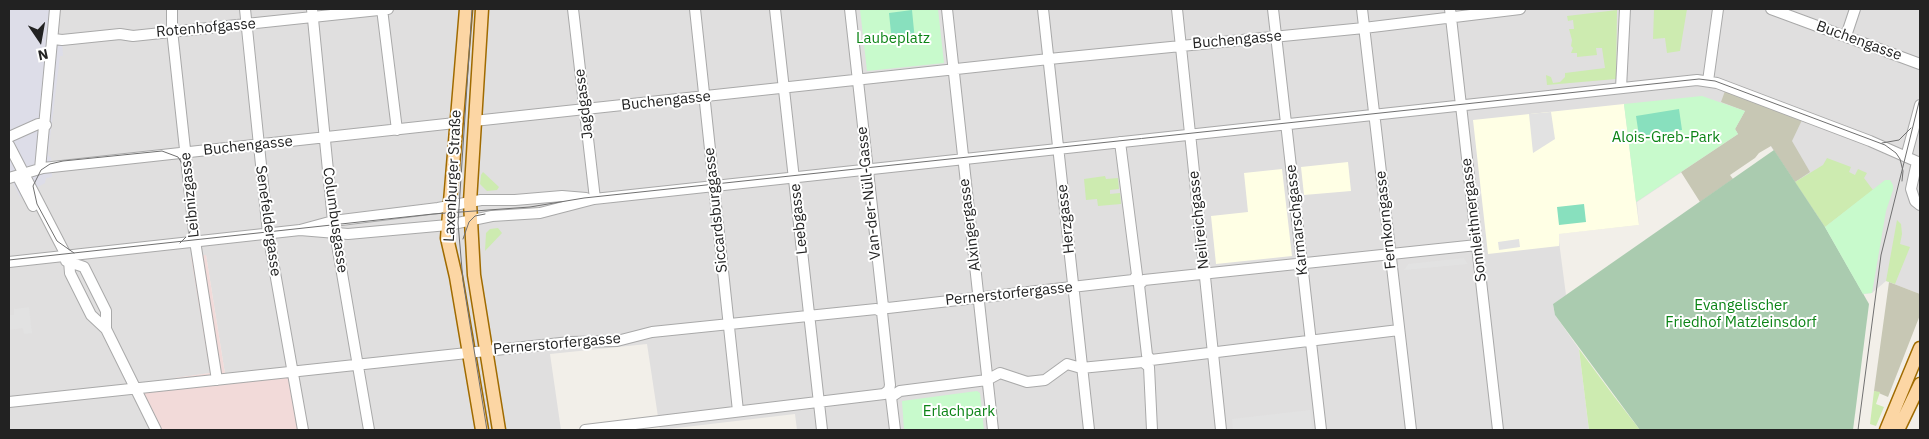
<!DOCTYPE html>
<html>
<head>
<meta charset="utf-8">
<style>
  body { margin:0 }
  #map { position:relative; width:1929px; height:439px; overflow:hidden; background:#f2efe9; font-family:"IBM Plex Sans",sans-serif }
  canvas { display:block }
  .frame { position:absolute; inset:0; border:10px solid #222; pointer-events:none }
  .north { position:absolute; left:15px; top:15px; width:50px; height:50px; -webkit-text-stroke:4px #fff; paint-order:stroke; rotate:168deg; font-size:14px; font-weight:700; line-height:20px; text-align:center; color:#222 }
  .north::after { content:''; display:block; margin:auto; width:18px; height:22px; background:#222; clip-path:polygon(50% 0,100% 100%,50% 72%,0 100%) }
</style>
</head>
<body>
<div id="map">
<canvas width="1929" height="439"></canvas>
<div class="frame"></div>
<div class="north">N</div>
</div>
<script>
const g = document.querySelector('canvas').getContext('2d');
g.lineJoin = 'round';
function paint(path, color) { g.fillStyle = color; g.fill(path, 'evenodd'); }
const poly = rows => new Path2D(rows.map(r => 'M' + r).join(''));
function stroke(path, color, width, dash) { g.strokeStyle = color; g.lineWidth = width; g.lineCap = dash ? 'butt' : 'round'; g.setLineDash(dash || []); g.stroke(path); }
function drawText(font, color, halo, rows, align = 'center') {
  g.font = font + ' "IBM Plex Sans",sans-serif'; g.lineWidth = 4; g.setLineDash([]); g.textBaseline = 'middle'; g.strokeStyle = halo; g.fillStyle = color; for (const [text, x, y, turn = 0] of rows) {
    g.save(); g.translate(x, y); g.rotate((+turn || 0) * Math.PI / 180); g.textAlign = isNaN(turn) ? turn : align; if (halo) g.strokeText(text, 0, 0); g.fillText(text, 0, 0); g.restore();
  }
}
paint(poly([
  [9,9,1920,9,1920,294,1886,281,1872,293,1863,294,1825,227,1755,123,1637,202,1639,225,1558,234,1566,295,1553,304,1555,315,1579,349,1589,430,797,430,795,414,660,430,647,344,550,354,561,430,9,430],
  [206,255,225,374,176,384,176,378,210,373]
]), '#e0dfdf');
paint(poly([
  [206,255,225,374,265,369,265,374,293,372,303,430,156,430,136,389,176,384,175,378,210,373,191,257]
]), '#f2dad9');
paint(poly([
  [1624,104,1639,225,1559,234,1559,246,1488,254,1473,120],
  [1348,162,1351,191,1304,195,1301,167],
  [1282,169,1292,256,1216,264,1211,216,1248,212,1244,173]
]), '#ffffe5');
paint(poly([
  [1725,91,1802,120,1792,141,1810,172,1795,182,1771,146,1759,153,1755,158,1730,175,1733,179,1700,202,1681,172,1738,134,1735,129,1745,111,1721,102],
  [1889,282,1920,294,1920,315,1888,397,1874,391]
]), '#c7c7b4');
paint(poly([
  [1654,9,1687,9,1680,51,1667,53,1665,38,1653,39],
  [1617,10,1616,79,1547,85,1546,75,1551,77,1553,83,1560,82,1565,77,1565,73,1605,68,1602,48,1596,48,1597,55,1577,57,1577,53,1571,53,1573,48,1571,46,1572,40,1569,29,1574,29,1573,20,1568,21,1567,16],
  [1827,158,1851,167,1849,172,1855,175,1858,169,1867,173,1864,178,1873,190,1825,227,1795,182,1823,165],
  [483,172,499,187,497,190,487,191,480,184,481,175],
  [1105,176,1106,179,1118,178,1119,189,1110,190,1110,194,1120,193,1121,204,1098,206,1097,199,1086,200,1084,179],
  [1897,220,1901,224,1902,234,1900,244,1910,247,1895,284,1886,281],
  [498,228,502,233,485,251,486,233,490,229],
  [1579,349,1613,395,1640,430,1589,430],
  [1874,391,1880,392,1876,404,1884,407,1876,426,1870,424]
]), '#cdebb0');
paint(poly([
  [1774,150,1825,227,1869,304,1853,430,1640,430,1555,315,1553,304]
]), '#aacbaf');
paint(poly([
  [860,9,938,9,944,63,867,71],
  [1702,96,1745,111,1735,129,1738,134,1636,202,1624,104],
  [1885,180,1890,180,1893,185,1893,190,1886,211,1872,293,1863,294,1825,227],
  [977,391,980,393,984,430,904,430,902,401]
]), '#c8facc');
paint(poly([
  [912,10,915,41,892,43,889,13],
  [1679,109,1682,130,1639,136,1636,116],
  [1584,204,1586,222,1559,225,1557,207]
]), '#88e0be');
paint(poly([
  [1551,112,1555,139,1533,153,1529,114],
  [1519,239,1520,247,1499,250,1498,242],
  [1464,258,1468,264,1404,270,1408,264],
  [29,307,32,333,24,334,23,328,9,330,9,315,14,315,14,309],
  [1310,410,1312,430,1233,430,1232,419]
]), '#e2e2e2');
paint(poly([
  [9,9,55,9,52,28,62,42,63,56,60,56,48,155,51,158,52,177,46,178,45,183,20,197,12,181,9,181]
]), '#dddde8');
const minor = poly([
  [172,9,172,30,195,241,217,380],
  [245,9,268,233,303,430],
  [312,9,333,221,369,430],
  [382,9,397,130],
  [573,9,595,199],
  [695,9,738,411],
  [775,9,822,430],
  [850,9,883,306,888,308,1133,280,1137,275,1120,142],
  [947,9,993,430],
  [1043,9,1089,430],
  [1177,9,1221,430],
  [1273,9,1321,430],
  [1362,9,1411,430],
  [1450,9,1498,430],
  [1771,9,1920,64],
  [1846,36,1855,9],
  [54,39,62,40,120,34,133,36,388,9],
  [1708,81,1718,9],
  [1621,88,1625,9],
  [474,121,1049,59,1364,28,1520,9],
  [9,137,38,124,46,125],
  [9,145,69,261,70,273,91,315,106,329,156,430],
  [1906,157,1920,105],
  [1917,162,1911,189,1915,201,1920,205],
  [40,169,55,9],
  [18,177,33,206],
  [9,178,43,168,455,123],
  [300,230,348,234,448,225,492,216,540,213,594,199,1697,80,1717,83,1870,141,1920,163],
  [66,261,84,267,106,311,106,329],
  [9,262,300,230,333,221,438,208,481,200,515,200,562,196,586,198],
  [1399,330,1151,360,1147,355,1139,285,1144,280,1477,245],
  [9,402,570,342,617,341,652,332,876,309,882,312,890,385,889,390,884,394,585,430],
  [895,430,891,397,900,391,987,380,1000,373,1027,382,1045,380,1067,364,1081,368,1143,362,1149,367,1152,430]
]);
const major = poly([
  [466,9,447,238,456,277,482,430],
  [482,9,470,202,474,275,499,430],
  [1886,430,1920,348],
  [1898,430,1920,384]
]);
stroke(minor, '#a9a9a9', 12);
stroke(major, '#a06b00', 15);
stroke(minor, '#fff', 10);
stroke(major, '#fcd6a4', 12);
stroke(poly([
  [472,9,458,223,463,281,487,430],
  [1882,143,1899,140,1911,128],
  [463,239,469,222,475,216,485,214],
  [74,253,57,241,37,204,33,186,41,170,50,164,63,161,162,151,178,157,186,170,193,224,189,234,180,243],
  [9,260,433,214,530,207,584,198,1699,79,1715,81,1885,145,1896,153,1900,159,1903,171,1902,181],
  [1858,430,1881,255,1920,98]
]), '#707070', 1);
drawText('15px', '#222', '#fff', [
  ["Rotenhofgasse",206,28,-5],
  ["Buchengasse",1237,40,-5],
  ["Buchengasse",1859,41,20],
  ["Buchengasse",666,101,-6],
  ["Jagdgasse",584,104,-97],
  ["Buchengasse",248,146,-6],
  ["Laxenburger Straße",453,176,-87],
  ["Van-der-Nüll-Gasse",869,193,-96],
  ["Leibnizgasse",190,195,-96],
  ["Siccardsburggasse",716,210,-96],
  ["Leebgasse",799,219,-96],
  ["Herzgasse",1066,219,-96],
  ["Columbusgasse",335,220,82],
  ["Neilreichgasse",1199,220,-96],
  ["Karmarschgasse",1297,220,-96],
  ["Fernkorngasse",1386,220,-96],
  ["Sonnleithnergasse",1474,220,-97],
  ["Senefeldergasse",268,221,82],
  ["Alxingergasse",970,225,-97],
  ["Pernerstorfergasse",1009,294,-6],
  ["Pernerstorfergasse",557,344,-5]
]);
drawText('15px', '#0c8416', '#fff', [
  ["Laubeplatz",893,39],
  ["Alois-Greb-Park",1666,138],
  ["Evangelischer",1741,306],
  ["Friedhof Matzleinsdorf",1741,323],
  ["Erlachpark",959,412]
]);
</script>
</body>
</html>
